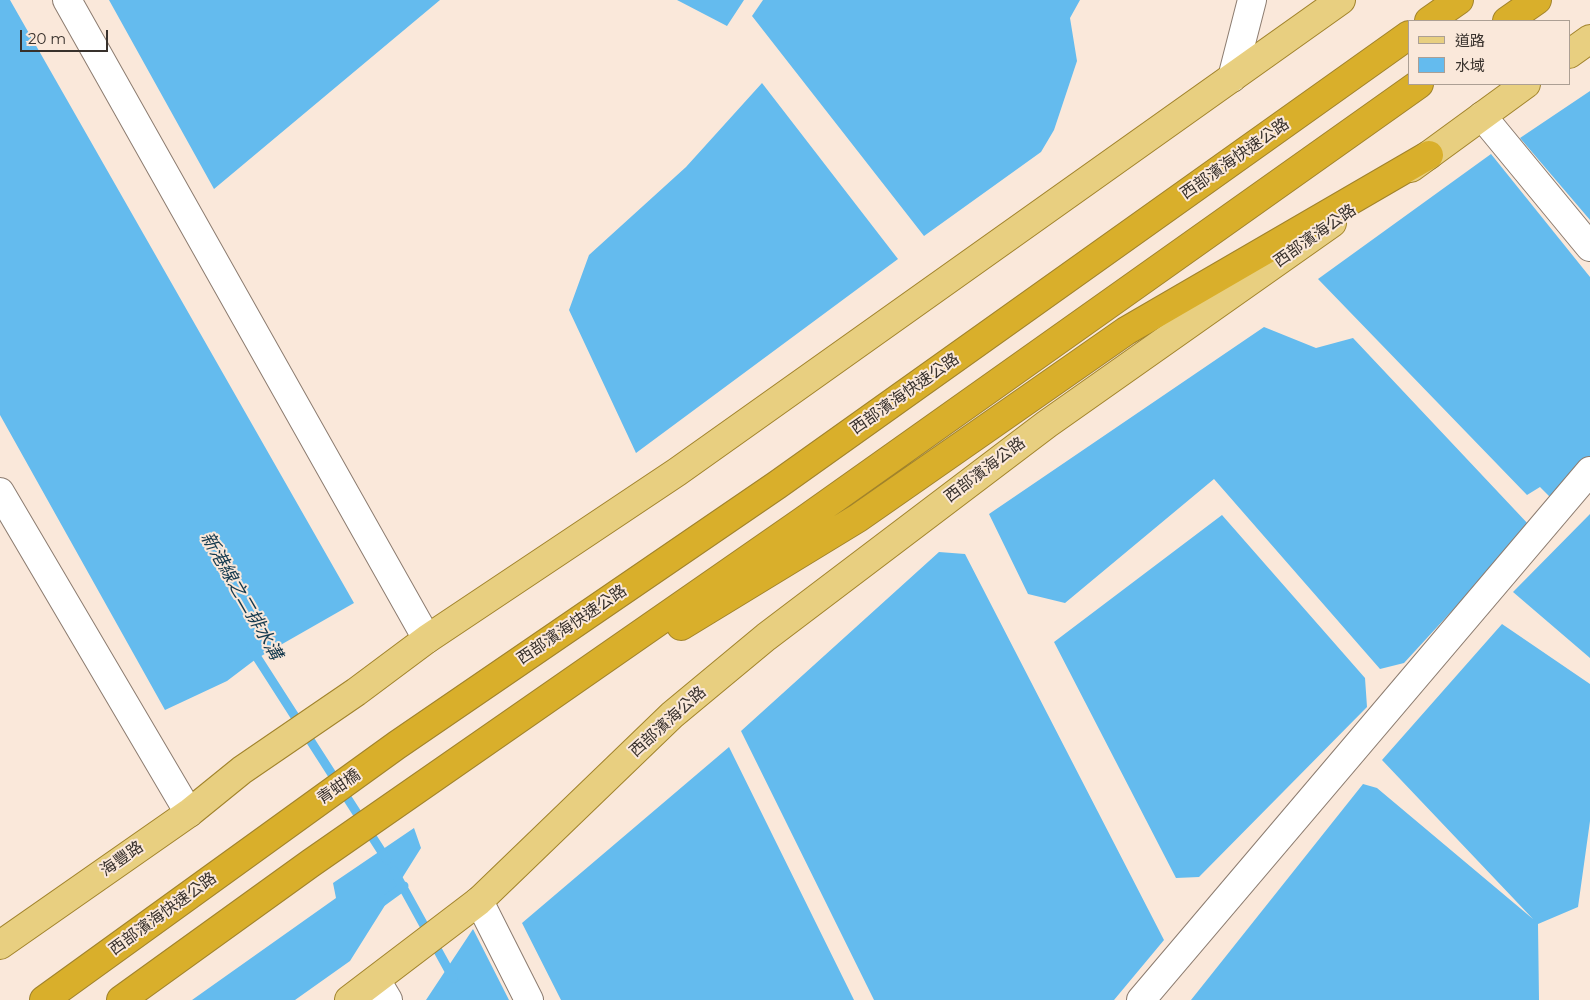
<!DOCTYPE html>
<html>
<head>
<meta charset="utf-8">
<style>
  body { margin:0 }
  #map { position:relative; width:1590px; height:1000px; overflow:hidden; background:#fae8da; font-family:Montserrat,"Noto Sans TC",sans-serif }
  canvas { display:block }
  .legend { position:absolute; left:1408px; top:20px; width:162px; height:65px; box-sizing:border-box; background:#fae8da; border:1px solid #ac9f94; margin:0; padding:6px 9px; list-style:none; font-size:15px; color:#38312c }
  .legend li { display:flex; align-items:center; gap:10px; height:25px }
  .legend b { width:25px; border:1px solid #ac9f94 }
  .scale { position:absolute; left:20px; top:30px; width:88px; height:22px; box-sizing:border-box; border:2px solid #38312c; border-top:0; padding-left:6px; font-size:15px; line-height:18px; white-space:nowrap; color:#38312c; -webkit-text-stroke:4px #fae8da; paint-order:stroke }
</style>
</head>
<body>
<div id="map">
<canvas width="1590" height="1000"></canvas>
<ul class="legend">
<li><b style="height:6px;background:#e8cf80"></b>道路</li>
<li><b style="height:14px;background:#64bbee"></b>水域</li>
</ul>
<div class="scale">20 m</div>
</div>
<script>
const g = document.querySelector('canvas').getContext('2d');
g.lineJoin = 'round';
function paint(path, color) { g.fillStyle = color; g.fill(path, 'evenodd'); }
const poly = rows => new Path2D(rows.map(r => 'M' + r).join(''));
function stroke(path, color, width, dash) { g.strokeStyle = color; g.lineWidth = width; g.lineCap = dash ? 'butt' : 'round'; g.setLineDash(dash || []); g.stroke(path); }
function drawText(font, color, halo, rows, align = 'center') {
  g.font = font + ' Montserrat,"Noto Sans TC",sans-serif'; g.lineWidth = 4; g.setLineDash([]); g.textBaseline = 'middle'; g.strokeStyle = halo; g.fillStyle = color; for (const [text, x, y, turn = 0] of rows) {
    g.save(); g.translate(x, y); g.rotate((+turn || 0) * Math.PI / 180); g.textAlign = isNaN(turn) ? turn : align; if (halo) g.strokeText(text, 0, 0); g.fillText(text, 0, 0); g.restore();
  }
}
paint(poly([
  [0,0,10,0,354,603,256,659,227,681,165,710,0,415],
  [109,0,440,0,214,189],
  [677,0,744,0,727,26],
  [763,0,1080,0,1070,18,1077,61,1054,130,1041,152,924,236,752,16],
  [762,83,898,259,636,453,569,310,589,255,686,167],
  [1590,91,1590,220,1520,138],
  [1491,154,1590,277,1590,461,1554,501,1540,487,1527,495,1318,279],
  [1264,327,1316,348,1353,338,1530,526,1404,663,1380,669,1214,479,1065,603,1028,594,989,514],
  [1590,514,1590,658,1513,592],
  [1222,515,1365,678,1367,707,1199,877,1176,878,1054,642],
  [939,552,965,554,1164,940,1114,1000,874,1000,741,731],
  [1502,624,1590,684,1590,821,1578,907,1538,924,1539,1000,1191,1000,1363,784,1377,788,1533,919,1382,760],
  [729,747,854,1000,561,1000,522,923],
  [414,828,421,848,350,961,295,1000,192,1000,336,898,333,883],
  [473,929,509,1000,426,1000]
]), '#64bbee');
stroke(poly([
  [251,648,387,860],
  [394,871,453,978],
  [382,902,404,886]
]), '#64bbee', 9);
const minor = poly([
  [67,0,427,639],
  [1232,78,1252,0],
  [1482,116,1590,247],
  [0,492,189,813],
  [479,901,529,1000],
  [376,980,388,1000],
  [1141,1000,1590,471]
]);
const major = poly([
  [1569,54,1590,39],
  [1411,168,1526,84],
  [0,945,189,813,242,770,356,692,427,639,677,472,1341,0],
  [349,1000,479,901,672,715,766,637,1047,424,1332,223]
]);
const highway = poly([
  [1429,21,1459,0],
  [1507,21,1537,0],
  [681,626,858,518,1126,331,1429,155],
  [44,1000,397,745,777,485,1409,35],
  [121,1000,311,863,803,521,1419,84]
]);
stroke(minor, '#8c7c70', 30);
stroke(major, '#a1832b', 30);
stroke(highway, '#a1832b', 30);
stroke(minor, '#fff', 28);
stroke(major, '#e8cf80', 28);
stroke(highway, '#d9af2b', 28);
drawText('16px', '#38312c', '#fae8da', [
  ["西部濱海快速公路",1235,159,-35],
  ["西部濱海公路",1315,236,-35],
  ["西部濱海快速公路",905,394,-35],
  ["西部濱海公路",985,470,-37],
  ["西部濱海快速公路",572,625,-34],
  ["西部濱海公路",668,722,-42],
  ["青蚶橋",339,787,-35],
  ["海豐路",122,859,-35],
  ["西部濱海快速公路",163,914,-36]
]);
drawText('italic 18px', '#13394e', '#fae8da', [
  ["新港線之二排水溝",241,596,60]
]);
</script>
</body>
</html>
